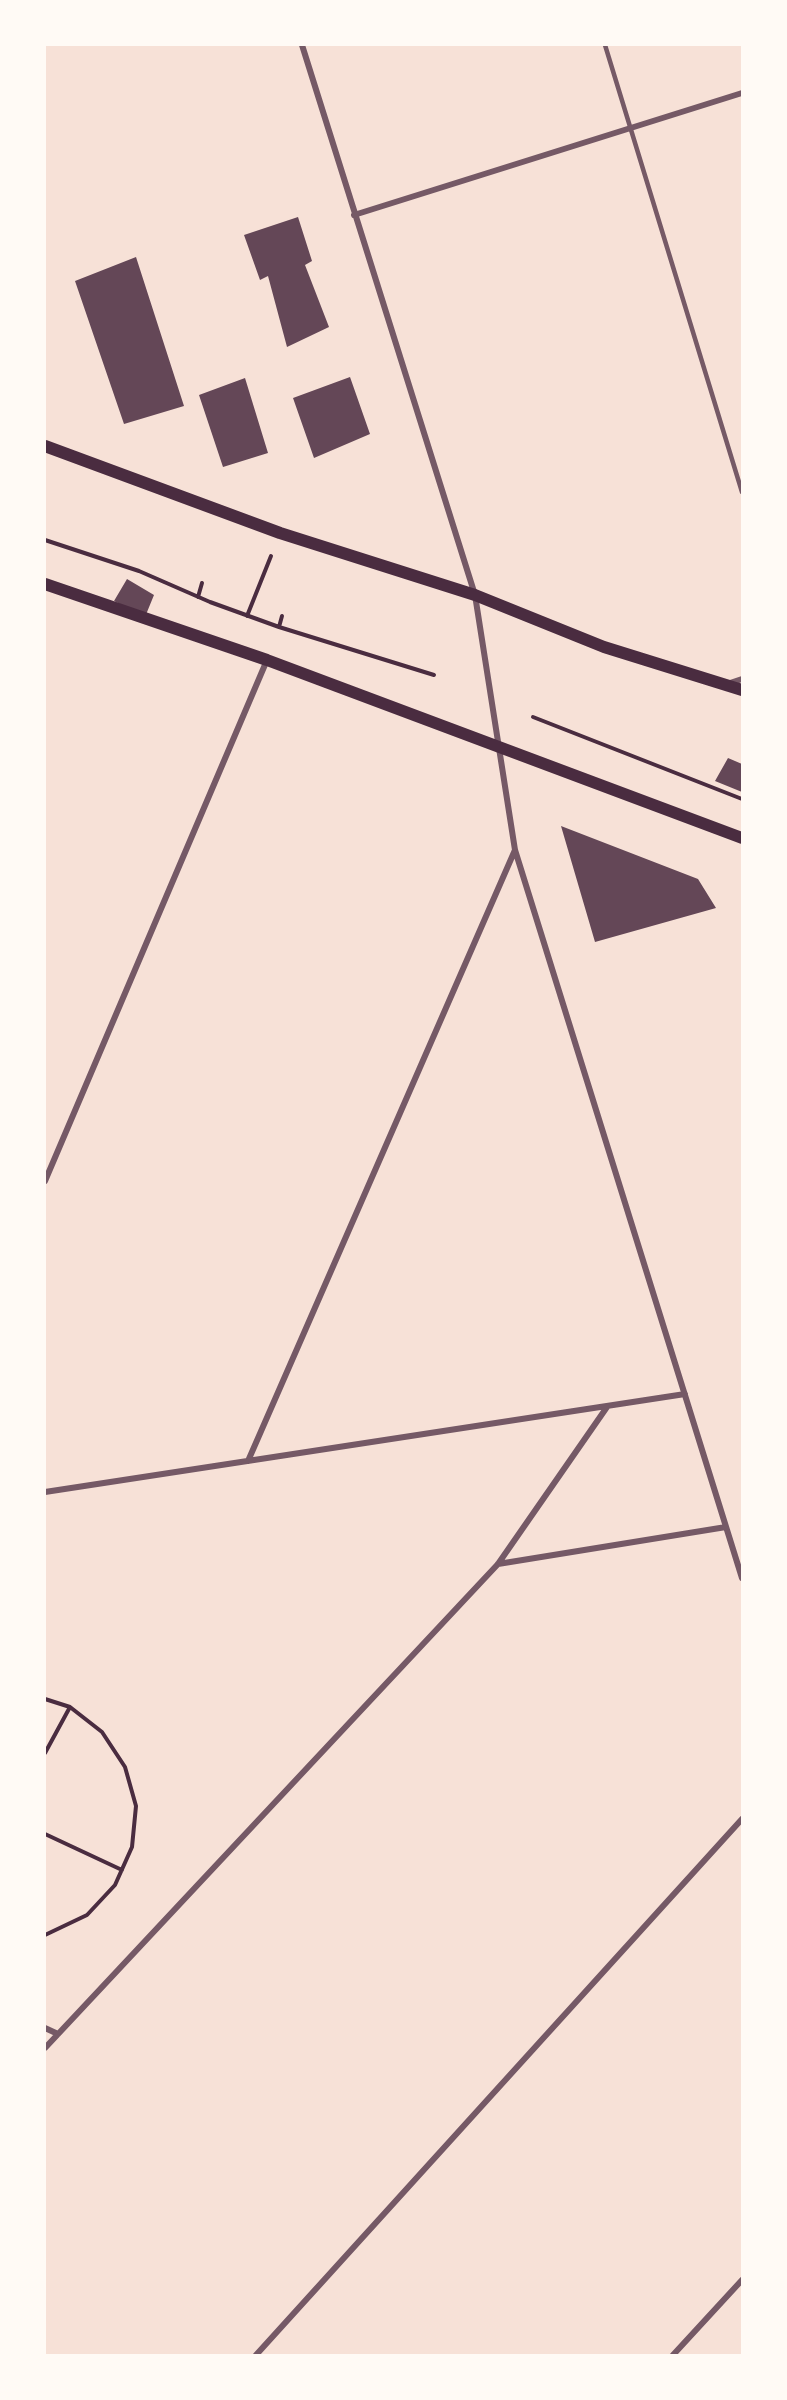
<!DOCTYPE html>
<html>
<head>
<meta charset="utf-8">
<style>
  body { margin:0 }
  #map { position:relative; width:787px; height:2400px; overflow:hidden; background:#f7e1d7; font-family:"Fira Sans",sans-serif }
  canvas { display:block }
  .frame { position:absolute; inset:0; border:46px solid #fffaf5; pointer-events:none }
</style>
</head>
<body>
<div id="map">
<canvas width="787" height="2400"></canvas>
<div class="frame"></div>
</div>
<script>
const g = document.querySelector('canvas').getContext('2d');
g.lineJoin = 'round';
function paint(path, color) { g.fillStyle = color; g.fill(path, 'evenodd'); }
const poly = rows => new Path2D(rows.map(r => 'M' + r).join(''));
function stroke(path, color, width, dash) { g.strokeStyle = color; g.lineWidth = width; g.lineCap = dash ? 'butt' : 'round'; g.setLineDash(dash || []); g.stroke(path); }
paint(poly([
  [298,217,312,261,305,265,329,327,287,347,268,276,260,280,244,235],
  [136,257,184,406,124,424,75,281],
  [350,377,370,434,314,458,293,398],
  [245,378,268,453,223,467,199,395],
  [127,579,154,595,145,617,114,601],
  [728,758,742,764,742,792,715,781],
  [561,826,698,879,716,908,595,942]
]), '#644757');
stroke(poly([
  [45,540,139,571,210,602,279,627,434,675],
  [198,597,202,583],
  [247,616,271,556],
  [279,627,282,616],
  [533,717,742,799],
  [45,1699,70,1707,102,1732,125,1767,136,1806,132,1847,115,1885,87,1915,45,1935],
  [45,1753,70,1707],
  [45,1834,122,1870]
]), '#4a2c40', 4);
stroke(poly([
  [605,45,742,492]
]), '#755966', 4.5);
stroke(poly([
  [302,45,475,595,515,850,742,1578],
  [354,215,742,93],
  [727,684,742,679],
  [45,1181,267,660],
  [248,1461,515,850],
  [45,1492,685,1394],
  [498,1564,726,1527],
  [45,2028,58,2034],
  [45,2048,498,1564,607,1407],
  [256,2355,742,1819],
  [673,2355,742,2280]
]), '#755966', 6);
stroke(poly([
  [45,446,280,533,475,595,604,647,742,690],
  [45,584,267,660,742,838]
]), '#4a2c40', 12);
</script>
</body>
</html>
